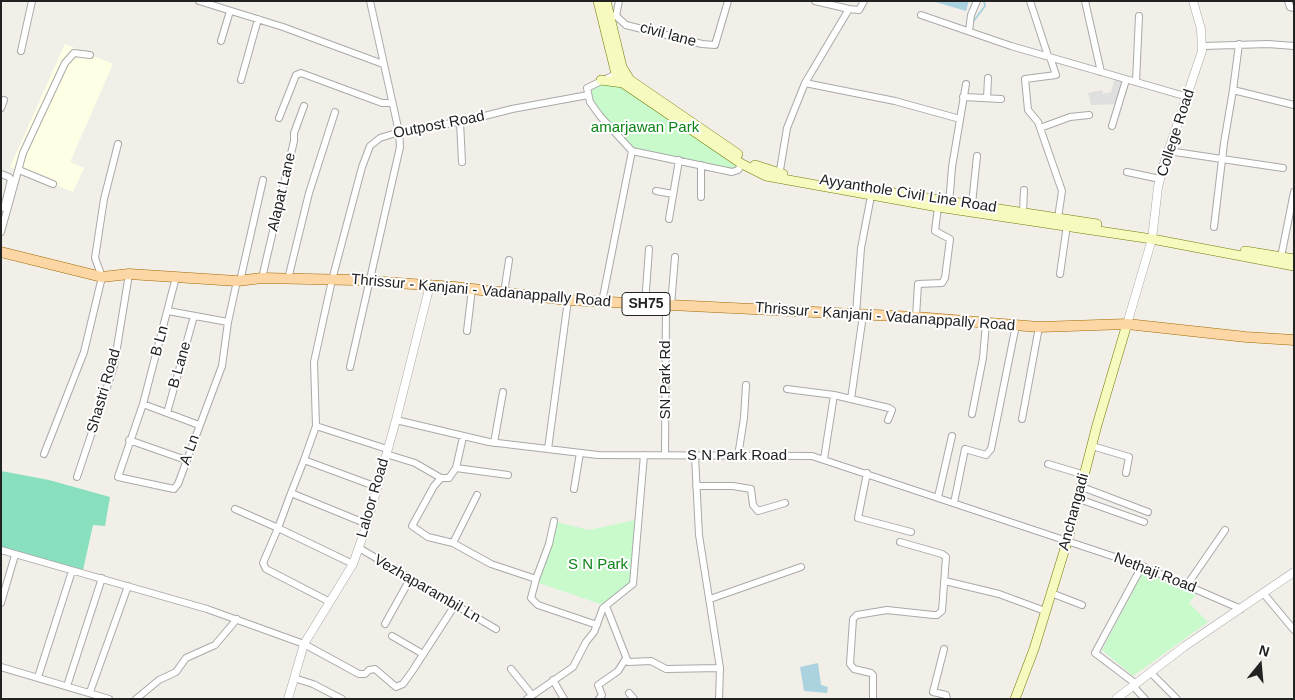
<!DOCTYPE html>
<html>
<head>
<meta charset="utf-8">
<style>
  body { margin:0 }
  #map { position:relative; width:1295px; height:700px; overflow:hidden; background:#f2efe9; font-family:Helvetica,sans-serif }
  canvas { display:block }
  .frame { position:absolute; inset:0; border:2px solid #222; pointer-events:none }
  .north { position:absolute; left:1235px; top:640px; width:50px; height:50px; -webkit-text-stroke:4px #fff; paint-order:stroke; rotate:17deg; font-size:14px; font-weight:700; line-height:20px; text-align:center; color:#222 }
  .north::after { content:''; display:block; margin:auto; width:18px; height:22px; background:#222; clip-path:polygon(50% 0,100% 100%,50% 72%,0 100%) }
</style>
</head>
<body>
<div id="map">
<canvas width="1295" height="700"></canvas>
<div class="frame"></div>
<div class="north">N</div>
</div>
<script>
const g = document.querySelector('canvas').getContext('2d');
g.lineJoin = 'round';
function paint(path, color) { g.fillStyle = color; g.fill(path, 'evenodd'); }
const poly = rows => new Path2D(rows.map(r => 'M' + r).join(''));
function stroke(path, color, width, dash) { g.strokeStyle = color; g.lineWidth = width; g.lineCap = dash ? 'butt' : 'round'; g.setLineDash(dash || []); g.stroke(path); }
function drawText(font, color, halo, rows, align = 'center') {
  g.font = font + ' Helvetica,sans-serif'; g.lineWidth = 4; g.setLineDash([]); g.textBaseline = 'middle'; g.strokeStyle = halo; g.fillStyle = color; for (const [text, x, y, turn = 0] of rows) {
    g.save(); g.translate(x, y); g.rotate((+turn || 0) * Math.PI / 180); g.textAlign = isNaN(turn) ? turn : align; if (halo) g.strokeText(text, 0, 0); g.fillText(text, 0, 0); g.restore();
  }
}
paint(poly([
  [1115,79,1124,81,1122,104,1091,105,1088,93,1102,90,1103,94,1111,92]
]), '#e0dfdf');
paint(poly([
  [65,44,113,64,70,162,84,168,73,192,10,167]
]), '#ffffe5');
paint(poly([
  [601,81,622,83,742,164,735,171,632,151,590,102,588,88],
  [639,519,633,584,606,606,536,582,557,522,589,530],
  [1144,570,1198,592,1189,603,1208,622,1133,676,1102,650]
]), '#c8facc');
paint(poly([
  [1,471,49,480,110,497,105,526,93,525,83,570,1,547]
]), '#88e0be');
paint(poly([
  [932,1,969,1,966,11],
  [818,663,821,685,828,687,827,693,804,691,800,667]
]), '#aad3df');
stroke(poly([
  [973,22,985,6,984,1]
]), '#aad3df', 2);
const minor = poly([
  [199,1,283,27,383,64],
  [815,1,849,9],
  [1030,1,1048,56],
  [1085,1,1101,72],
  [1288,1,1290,7,1294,8],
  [921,15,1011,46,1188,97],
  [609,16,616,16,626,25,702,44,715,45,728,1],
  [616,16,619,1],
  [969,31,971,15,977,1],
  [221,41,230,11],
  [1203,46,1268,44,1294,46],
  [21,51,32,1],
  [1050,57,1056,75,1025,79,1028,110,1038,122,1062,191,1058,218],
  [988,78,987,98,963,97,1001,99],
  [241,80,258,19],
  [1136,82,1139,16],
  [805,83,895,101,960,119],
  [1233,90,1239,44],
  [1,108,4,100],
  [279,118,296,75,301,73,382,103,392,103],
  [460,122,462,162],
  [1112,126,1126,80],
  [1040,128,1070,117,1089,115],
  [632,151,732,172,738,170,742,164],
  [1168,151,1283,168],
  [19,170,53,184],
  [1127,172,1160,179],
  [1,174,9,177,11,180,4,208],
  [779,176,787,128,805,83,849,9,859,10,864,1],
  [656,191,673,194],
  [701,197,701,165],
  [972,204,977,156],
  [949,205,952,167,966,84],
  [1023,212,1024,190],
  [669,219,679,160],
  [1214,227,1224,143,1233,90,1294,105],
  [1,232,23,153,65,63,74,53,90,55],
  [1281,257,1294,192],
  [1060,274,1067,225],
  [176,277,143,404,118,477,174,489,178,484,222,366,228,322,237,281],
  [262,278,294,141,294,133,304,106],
  [288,279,309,193,335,112],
  [240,281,263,180],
  [504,293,509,260],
  [602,302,632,151,600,116,590,102,587,88,618,73],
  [645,304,649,249],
  [671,305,675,257],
  [168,311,228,322],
  [856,314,861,248,871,196],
  [916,317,918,284,942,283,945,278,950,239,935,231,938,207],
  [467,331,472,289],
  [350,367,400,147,399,132,370,1],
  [787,389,834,395,889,408,892,410,888,420],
  [851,399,863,315],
  [143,404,199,425],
  [167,413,194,316],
  [972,414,983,358,986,323],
  [1022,419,1039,327],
  [396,420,489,442,598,455,812,456,1142,566,1241,609],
  [316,426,314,362,332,280,362,167,370,146,380,138,399,132,469,120,512,109,588,95],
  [129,440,186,460],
  [494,443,503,392],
  [1092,446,1129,457,1126,473],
  [548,449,568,300],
  [44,454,84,352,102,277,95,258,104,199,118,144],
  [386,454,415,463,441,478,449,478,456,468,463,437],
  [665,455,666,305],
  [695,456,699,535,720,668,719,699],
  [738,456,744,418,746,385],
  [824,459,834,395],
  [304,460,291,493,367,524],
  [1048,464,1085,475],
  [456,468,508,475],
  [867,473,858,518,911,532],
  [77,477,114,366,129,274],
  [441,478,434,486,412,526,428,537,453,543,491,564,536,579,549,544,554,521],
  [696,486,733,486,751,489,753,505,758,511,785,503],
  [377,487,304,460,316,426,387,449],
  [1082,487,1148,512],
  [574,489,580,453],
  [938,497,952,436],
  [1079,499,1144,522],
  [954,503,965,449,986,455,991,449,1016,325],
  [235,509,278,528,291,493],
  [453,543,477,495],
  [359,548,496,629],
  [1,550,207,609,304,644,359,674,365,674,369,670,375,669,396,687,403,684,413,670,455,605],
  [536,579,531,598,538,605,597,625],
  [945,581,999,594,1045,611],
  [1187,585,1225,530],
  [1051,593,1082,605],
  [1264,594,1294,630],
  [710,599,801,567],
  [330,602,266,569,263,563,278,528,353,564],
  [1,603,15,555],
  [606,606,628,662,651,661,666,669,720,668],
  [385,624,410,579],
  [392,636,423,654],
  [944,649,933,692,946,695,947,699],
  [1,667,109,699],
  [511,669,532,695],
  [1151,673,1177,699],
  [38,677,72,571],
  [294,678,313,684,342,699],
  [553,680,564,699],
  [1136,684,1095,653,1142,566],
  [67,686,102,578],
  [1133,686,1145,699],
  [90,692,128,586],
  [629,693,634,699],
  [136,699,159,680,176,672,186,658,215,645,237,619],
  [527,699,573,667,586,642,594,632,603,608,633,584,644,455],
  [599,699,602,695,598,685,618,671,625,660],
  [873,699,873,675,871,673,854,669,850,664,853,619,857,615,887,610,933,615,937,615,942,611,946,557,942,554,900,542]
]);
const tertiary = poly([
  [1127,324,1152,239,1158,187,1164,164,1202,51,1201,29,1193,1],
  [288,699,304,644,353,564,367,524,396,420,430,285],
  [1116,699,1185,646,1294,572]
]);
const secondary = poly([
  [598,1,616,74,620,81,742,164,766,176,938,207,1152,239,1294,266],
  [606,1,622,67,630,80,738,154],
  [601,80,623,83],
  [755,165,783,174],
  [855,187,1097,224],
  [1245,251,1294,259],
  [1015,699,1034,649,1067,542,1097,425,1127,324]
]);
const primary = poly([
  [1,252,102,277,129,274,237,281,262,278,354,280,455,287,568,300,916,317,1039,327,1127,324,1246,337,1294,340]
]);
stroke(minor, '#a9a9a9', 8);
stroke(tertiary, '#a9a9a9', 9);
stroke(secondary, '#707d05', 10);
stroke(primary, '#a06b00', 11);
stroke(minor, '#fff', 6);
stroke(tertiary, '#fff', 8);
stroke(secondary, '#f7fabf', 9);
stroke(primary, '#fcd6a4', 10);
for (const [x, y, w] of [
  [646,304,48]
]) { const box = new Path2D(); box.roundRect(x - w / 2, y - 11.5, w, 23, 4); g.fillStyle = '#fff'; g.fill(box); stroke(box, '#222', 1); }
drawText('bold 14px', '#222', null, [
  ["SH75",646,304]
]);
drawText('15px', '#222', '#fff', [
  ["civil lane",668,35,15],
  ["Outpost Road",439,125,-11],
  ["College Road",1176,133,-72],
  ["Alapat Lane",282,192,-77],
  ["Ayyanthole Civil Line Road",908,194,9],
  ["Thrissur - Kanjani - Vadanappally Road",481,291,5],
  ["Thrissur - Kanjani - Vadanappally Road",885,317,4],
  ["B Ln",160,341,-75],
  ["B Lane",180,365,-74],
  ["SN Park Rd",666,380,-90],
  ["Shastri Road",104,391,-74],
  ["A Ln",190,450,-70],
  ["S N Park Road",737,456],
  ["Laloor Road",373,498,-74],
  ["Anchangadi",1074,512,-75],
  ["Nethaji Road",1155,573,21],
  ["Vezhaparambil Ln",427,589,30]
]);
drawText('15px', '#0c8416', '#fff', [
  ["amarjawan Park",645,128],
  ["S N Park",598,565]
]);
</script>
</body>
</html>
